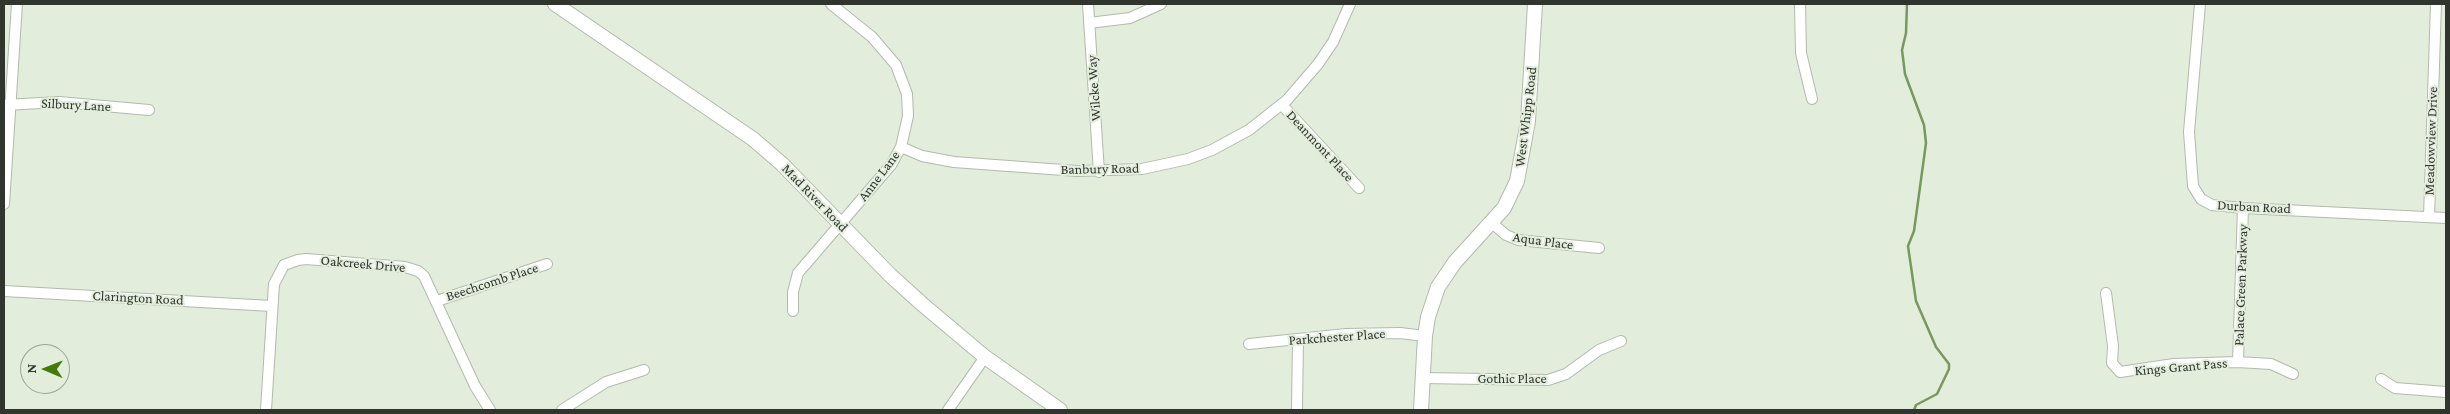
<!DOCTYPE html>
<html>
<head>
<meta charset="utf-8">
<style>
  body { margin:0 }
  #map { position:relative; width:2450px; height:414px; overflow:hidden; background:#e3eddc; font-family:"Crimson Pro",serif }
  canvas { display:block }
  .frame { position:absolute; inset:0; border:5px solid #30352e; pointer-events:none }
  .north { position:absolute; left:20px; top:344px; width:50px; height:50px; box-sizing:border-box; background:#e3eddc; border:1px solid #9ba396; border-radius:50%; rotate:271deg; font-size:14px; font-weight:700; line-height:20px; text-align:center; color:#30352e }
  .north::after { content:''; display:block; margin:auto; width:18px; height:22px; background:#447a0a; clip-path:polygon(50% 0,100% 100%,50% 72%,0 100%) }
</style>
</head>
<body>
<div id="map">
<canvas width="2450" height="414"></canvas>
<div class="frame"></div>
<div class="north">N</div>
</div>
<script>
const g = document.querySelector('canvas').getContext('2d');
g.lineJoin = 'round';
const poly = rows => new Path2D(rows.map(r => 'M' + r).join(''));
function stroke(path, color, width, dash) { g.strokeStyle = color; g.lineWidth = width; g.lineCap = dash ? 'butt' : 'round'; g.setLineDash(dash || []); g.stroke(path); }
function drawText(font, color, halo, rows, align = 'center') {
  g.font = font + ' "Crimson Pro",serif'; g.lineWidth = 4; g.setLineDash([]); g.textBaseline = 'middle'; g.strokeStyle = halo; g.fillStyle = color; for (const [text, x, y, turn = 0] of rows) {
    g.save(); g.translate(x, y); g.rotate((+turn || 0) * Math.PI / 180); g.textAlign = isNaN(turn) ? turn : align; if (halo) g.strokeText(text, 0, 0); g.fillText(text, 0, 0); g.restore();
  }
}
stroke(poly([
  [1907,4,1906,33,1902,50,1905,74,1924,125,1926,143,1914,231,1908,246,1916,301,1936,347,1949,364,1949,369,1937,394,1916,405,1914,410]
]), '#769a5e', 2.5);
const street = poly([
  [1088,4,1099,172],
  [1800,4,1801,53,1812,99],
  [2200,4,2189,132,2193,186,2201,199,2212,205,2243,208,2446,218],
  [1089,23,1130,18,1161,4],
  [5,105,59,102,149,110],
  [1282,105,1359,188],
  [901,147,922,156,954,162,1077,171,1142,169,1188,159,1212,150,1249,130,1287,100,1318,64,1333,42,1350,4],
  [4,204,17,4],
  [2429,217,2436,4],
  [1492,223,1506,235,1518,240,1599,248],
  [4,291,272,306],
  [2106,293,2113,346,2112,363,2120,372,2174,364,2238,362,2271,364,2293,374],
  [437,301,547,264],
  [793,311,793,292,798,273,891,165,901,147,908,116,907,94,896,65,872,37,831,4],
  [1249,344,1346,334,1400,333,1425,336],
  [2238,362,2243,208],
  [1422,378,1548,380,1566,374,1599,350,1621,341],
  [2381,379,2395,388,2446,392],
  [266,410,274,284,284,265,298,260,306,259,405,267,418,271,424,276,475,386,490,410],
  [562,410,606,382,644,370],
  [948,410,985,357],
  [1297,410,1298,339]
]);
const secondary = poly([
  [555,4,753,139,782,164,890,275,922,304,985,357,1060,410],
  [1421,410,1425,336,1428,317,1438,287,1455,262,1504,208,1517,181,1528,121,1535,4]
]);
stroke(street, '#b1bbab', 12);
stroke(secondary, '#b1bbab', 16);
stroke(street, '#fff', 10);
stroke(secondary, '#fff', 14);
drawText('14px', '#30352e', '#e3eddc', [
  ["Wilcke Way",1094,88,-94],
  ["Silbury Lane",76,105,3],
  ["West Whipp Road",1526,117,-83],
  ["Meadowview Drive",2431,141,-88],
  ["Deanmont Place",1320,146,47],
  ["Banbury Road",1100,169,-1],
  ["Anne Lane",879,176,-53],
  ["Mad River Road",815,198,46],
  ["Durban Road",2254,207,3],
  ["Aqua Place",1543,241,8],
  ["Oakcreek Drive",363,264,5],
  ["Beechcomb Place",492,282,-18],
  ["Palace Green Parkway",2241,285,-88],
  ["Clarington Road",138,298,3],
  ["Parkchester Place",1337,337,-4],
  ["Kings Grant Pass",2181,367,-5],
  ["Gothic Place",1512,379]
]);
</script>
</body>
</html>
